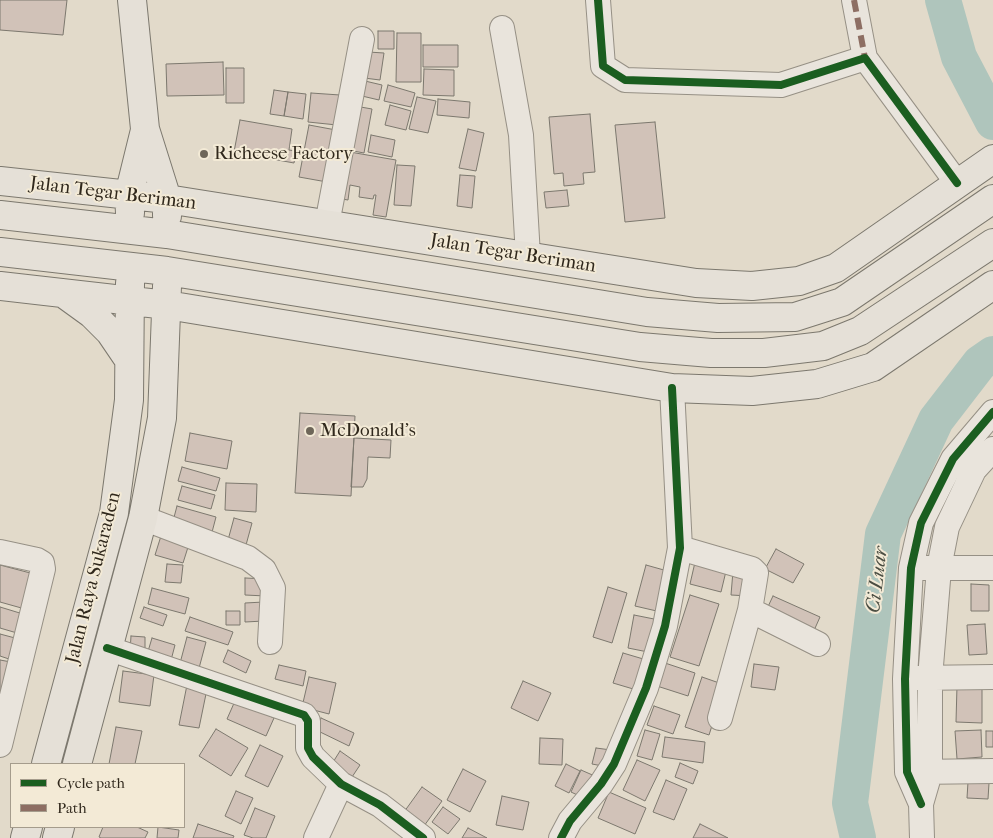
<!DOCTYPE html>
<html>
<head>
<meta charset="utf-8">
<style>
  body { margin:0 }
  #map { position:relative; width:993px; height:838px; overflow:hidden; background:#e2daca; font-family:"IM FELL French Canon",serif }
  canvas { display:block }
  .legend { position:absolute; left:10px; top:763px; width:175px; height:65px; box-sizing:border-box; background:#f3ead6; border:1px solid #a59c8c; margin:0; padding:6px 9px; list-style:none; font-size:15px; color:#30281c }
  .legend li { display:flex; align-items:center; gap:10px; height:25px }
  .legend b { width:25px; border:1px solid #a59c8c }
</style>
</head>
<body>
<div id="map">
<canvas width="993" height="838"></canvas>
<ul class="legend">
<li><b style="height:6px;background:#1b5e20"></b>Cycle path</li>
<li><b style="height:6px;background:#8d6e63"></b>Path</li>
</ul>
</div>
<script>
const g = document.querySelector('canvas').getContext('2d');
g.lineJoin = 'round';
const poly = rows => new Path2D(rows.map(r => 'M' + r).join(''));
function stroke(path, color, width, dash) { g.strokeStyle = color; g.lineWidth = width; g.lineCap = dash ? 'butt' : 'round'; g.setLineDash(dash || []); g.stroke(path); }
function paint(path, color) { g.fillStyle = color; g.fill(path, 'evenodd'); }
function drawText(font, color, halo, rows, align = 'center') {
  g.font = font + ' "IM FELL French Canon",serif'; g.lineWidth = 4; g.setLineDash([]); g.textBaseline = 'middle'; g.strokeStyle = halo; g.fillStyle = color; for (const [text, x, y, turn = 0] of rows) {
    g.save(); g.translate(x, y); g.rotate((+turn || 0) * Math.PI / 180); g.textAlign = isNaN(turn) ? turn : align; if (halo) g.strokeText(text, 0, 0); g.fillText(text, 0, 0); g.restore();
  }
}
stroke(poly([
  [943,0,959,57,993,122],
  [858,838,850,803,883,534,936,420,980,363,993,354]
]), '#afc5bc', 36);
const building = poly([
  [0,0,67,0,63,35,0,30,0,0],
  [378,31,394,31,394,49,378,49,378,31],
  [397,33,421,33,421,82,396,82,397,33],
  [423,45,458,45,458,67,423,67,423,45],
  [368,52,384,53,380,80,364,78,368,52],
  [223,62,224,95,167,96,166,64,223,62],
  [226,68,244,68,244,103,226,103,226,68],
  [424,69,454,70,454,96,423,95,424,69],
  [365,81,382,85,379,100,362,96,365,81],
  [388,85,415,93,411,107,384,101,388,85],
  [274,90,288,92,284,116,270,114,274,90],
  [288,92,306,94,303,119,284,116,288,92],
  [311,93,340,95,337,125,308,122,311,93],
  [417,97,436,101,428,133,409,129,417,97],
  [438,99,470,102,469,118,437,115,438,99],
  [390,105,411,111,406,130,385,125,390,105],
  [355,106,372,109,364,153,343,149,355,106],
  [590,114,595,172,583,173,584,184,564,186,563,173,554,174,549,117,590,114],
  [240,120,292,129,289,150,296,151,294,163,234,152,240,120],
  [655,122,665,218,625,222,615,125,655,122],
  [309,125,336,130,327,182,299,177,309,125],
  [468,129,484,133,476,171,459,168,468,129],
  [371,135,395,140,392,157,368,152,371,135],
  [344,151,396,160,386,217,373,215,376,195,374,195,373,199,359,197,360,187,350,185,348,200,336,198,344,151],
  [397,165,415,166,411,206,394,205,397,165],
  [460,175,475,176,472,208,457,206,460,175],
  [567,190,569,206,546,208,544,192,567,190],
  [300,413,355,416,351,496,295,493,300,413],
  [190,433,232,441,227,469,185,461,190,433],
  [354,438,391,440,390,458,368,457,367,479,363,487,351,487,354,438],
  [182,467,220,478,216,491,178,481,182,467],
  [226,483,257,484,256,512,225,510,226,483],
  [182,486,215,495,211,509,178,500,182,486],
  [177,506,216,517,211,536,172,525,177,506],
  [234,518,252,523,246,545,228,540,234,518],
  [161,536,189,544,183,563,155,555,161,536],
  [776,549,804,564,793,583,765,569,776,549],
  [696,558,727,567,721,592,690,584,696,558],
  [167,564,183,565,181,583,165,582,167,564],
  [0,565,34,574,25,609,0,602,0,565],
  [646,565,671,572,661,612,635,606,646,565],
  [733,571,751,572,749,596,731,595,733,571],
  [245,578,267,579,266,596,245,595,245,578],
  [971,584,989,585,989,611,971,611,971,584],
  [608,587,627,593,612,643,593,637,608,587],
  [152,588,189,598,185,614,148,604,152,588],
  [690,595,719,604,699,666,670,657,690,595],
  [773,596,820,617,812,635,765,613,773,596],
  [264,602,264,621,245,622,245,603,264,602],
  [0,607,23,614,17,633,0,628,0,607],
  [144,607,167,615,163,626,140,618,144,607],
  [226,611,240,611,240,625,226,625,226,611],
  [634,615,659,620,653,653,628,648,634,615],
  [190,617,233,632,228,645,185,631,190,617],
  [985,624,987,654,969,655,967,625,985,624],
  [0,634,15,638,9,659,0,656,0,634],
  [131,636,145,637,145,653,130,652,131,636],
  [187,637,206,642,198,672,179,667,187,637],
  [152,638,175,645,170,664,146,658,152,638],
  [228,650,251,661,246,673,223,662,228,650],
  [623,653,650,661,640,691,613,683,623,653],
  [0,660,11,662,0,707,0,660],
  [665,663,695,673,688,696,657,686,665,663],
  [754,664,779,667,775,690,751,687,754,664],
  [279,665,306,671,303,686,275,679,279,665],
  [123,671,154,675,150,706,119,702,123,671],
  [309,677,336,683,329,714,302,707,309,677],
  [702,677,725,685,709,735,685,727,702,677],
  [523,681,551,693,538,721,511,708,523,681],
  [187,685,207,689,199,728,179,725,187,685],
  [957,686,982,686,982,723,956,722,957,686],
  [235,701,274,718,266,736,227,719,235,701],
  [654,706,680,715,673,734,647,725,654,706],
  [321,718,354,733,349,746,316,730,321,718],
  [116,727,142,731,135,764,109,764,116,727],
  [216,729,248,748,231,776,199,756,216,729],
  [645,730,660,734,652,760,637,756,645,730],
  [981,730,982,757,957,759,955,731,981,730],
  [986,731,993,731,993,747,986,747,986,731],
  [665,737,705,742,703,763,662,757,665,737],
  [540,738,563,739,562,765,539,764,540,738],
  [260,745,283,756,268,787,245,776,260,745],
  [596,748,611,750,608,767,592,764,596,748],
  [340,751,360,765,350,780,330,767,340,751],
  [637,760,660,770,645,801,623,790,637,760],
  [680,763,698,771,693,784,675,777,680,763],
  [566,764,580,771,569,793,555,786,566,764],
  [463,769,486,781,470,812,447,800,463,769],
  [581,770,597,777,586,799,571,792,581,770],
  [666,780,687,789,674,820,653,812,666,780],
  [968,782,989,783,988,799,967,798,968,782],
  [422,787,442,801,424,826,404,812,422,787],
  [236,791,253,798,241,824,225,816,236,791],
  [609,792,646,808,635,834,598,818,609,792],
  [502,796,529,802,523,830,496,825,502,796],
  [443,807,460,819,448,834,432,822,443,807],
  [255,808,275,816,266,838,253,838,244,835,255,808],
  [198,824,234,836,233,838,193,838,198,824],
  [700,824,728,838,693,838,700,824],
  [103,827,137,827,148,832,145,838,101,838,99,837,103,827],
  [158,827,179,830,178,838,157,838,158,827],
  [468,828,487,838,462,838,468,828]
]);
paint(building, '#d1c2b8');
stroke(building, '#7c786e', 1);
const minor = poly([
  [598,0,603,66,625,80,781,85,865,58,957,183],
  [854,0,865,58],
  [502,28,521,135,528,256],
  [327,224,362,39],
  [143,518,248,558,264,570,273,588,270,642],
  [680,548,752,569,756,573,750,610,720,718],
  [0,552,37,560,42,563,43,569,0,745],
  [923,568,993,568],
  [750,610,818,644],
  [107,648,304,715,308,721,308,748,313,757,341,784,380,805,423,838],
  [915,678,993,677],
  [915,772,993,771],
  [921,804,907,772,905,679,911,568,921,523,953,459,993,412],
  [316,838,341,784],
  [561,838,570,821,601,784,614,764,646,688,665,626,680,548,672,388],
  [922,838,921,804,930,773,930,678,939,568,947,527,974,470,993,449]
]);
const major = poly([
  [132,0,145,129,167,199,167,216],
  [0,181,167,199,696,283,752,286,799,281,836,268,993,159],
  [130,213,129,195,145,130],
  [0,215,167,234,647,312,718,318,795,317,842,302,993,199],
  [0,252,167,271,640,347,711,353,764,353,823,346,860,331,993,243],
  [0,286,167,305,672,388,752,391,817,384,873,367,993,285],
  [63,293,92,314,110,332,129,360],
  [46,764,114,513,129,400,130,283],
  [77,764,143,518,162,418,167,286],
  [25,838,28,827],
  [57,838,60,827]
]);
stroke(minor, '#969085', 26);
stroke(major, '#7c786e', 30);
stroke(minor, '#e9e4dc', 24);
stroke(major, '#e5e0d7', 28);
stroke(poly([
  [854,0,865,58]
]), '#8d6e63', 6, [12, 6]);
stroke(poly([
  [598,0,603,66,625,80,781,85,865,58,957,183],
  [107,648,304,715,308,721,308,748,313,757,341,784,380,805,423,838],
  [921,804,907,772,905,679,911,568,921,523,953,459,993,412],
  [561,838,570,821,601,784,614,764,646,688,665,626,680,548,672,388]
]), '#1b5e20', 8);
for (const [x, y, r, color] of [
  [204,154,5,"#6e6659"],
  [310,431,5,"#6e6659"]
]) { const dot = new Path2D(); dot.arc(x, y, r, 0, 2 * Math.PI); g.fillStyle = color; g.fill(dot); stroke(dot, '#f3ead6', 2); }
drawText('19px', '#30281c', '#f3ead6', [
  ["Richeese Factory",214,154],
  ["McDonald's",320,431]
], 'left');
drawText('19px', '#30281c', '#f3ead6', [
  ["Jalan Tegar Beriman",113,194,7],
  ["Jalan Tegar Beriman",513,254,9],
  ["Jalan Raya Sukaraden",94,578,-76]
]);
drawText('italic 20px', '#4a4d42', '#f3ead6', [
  ["Ci Luar",878,580,-83]
]);
</script>
</body>
</html>
